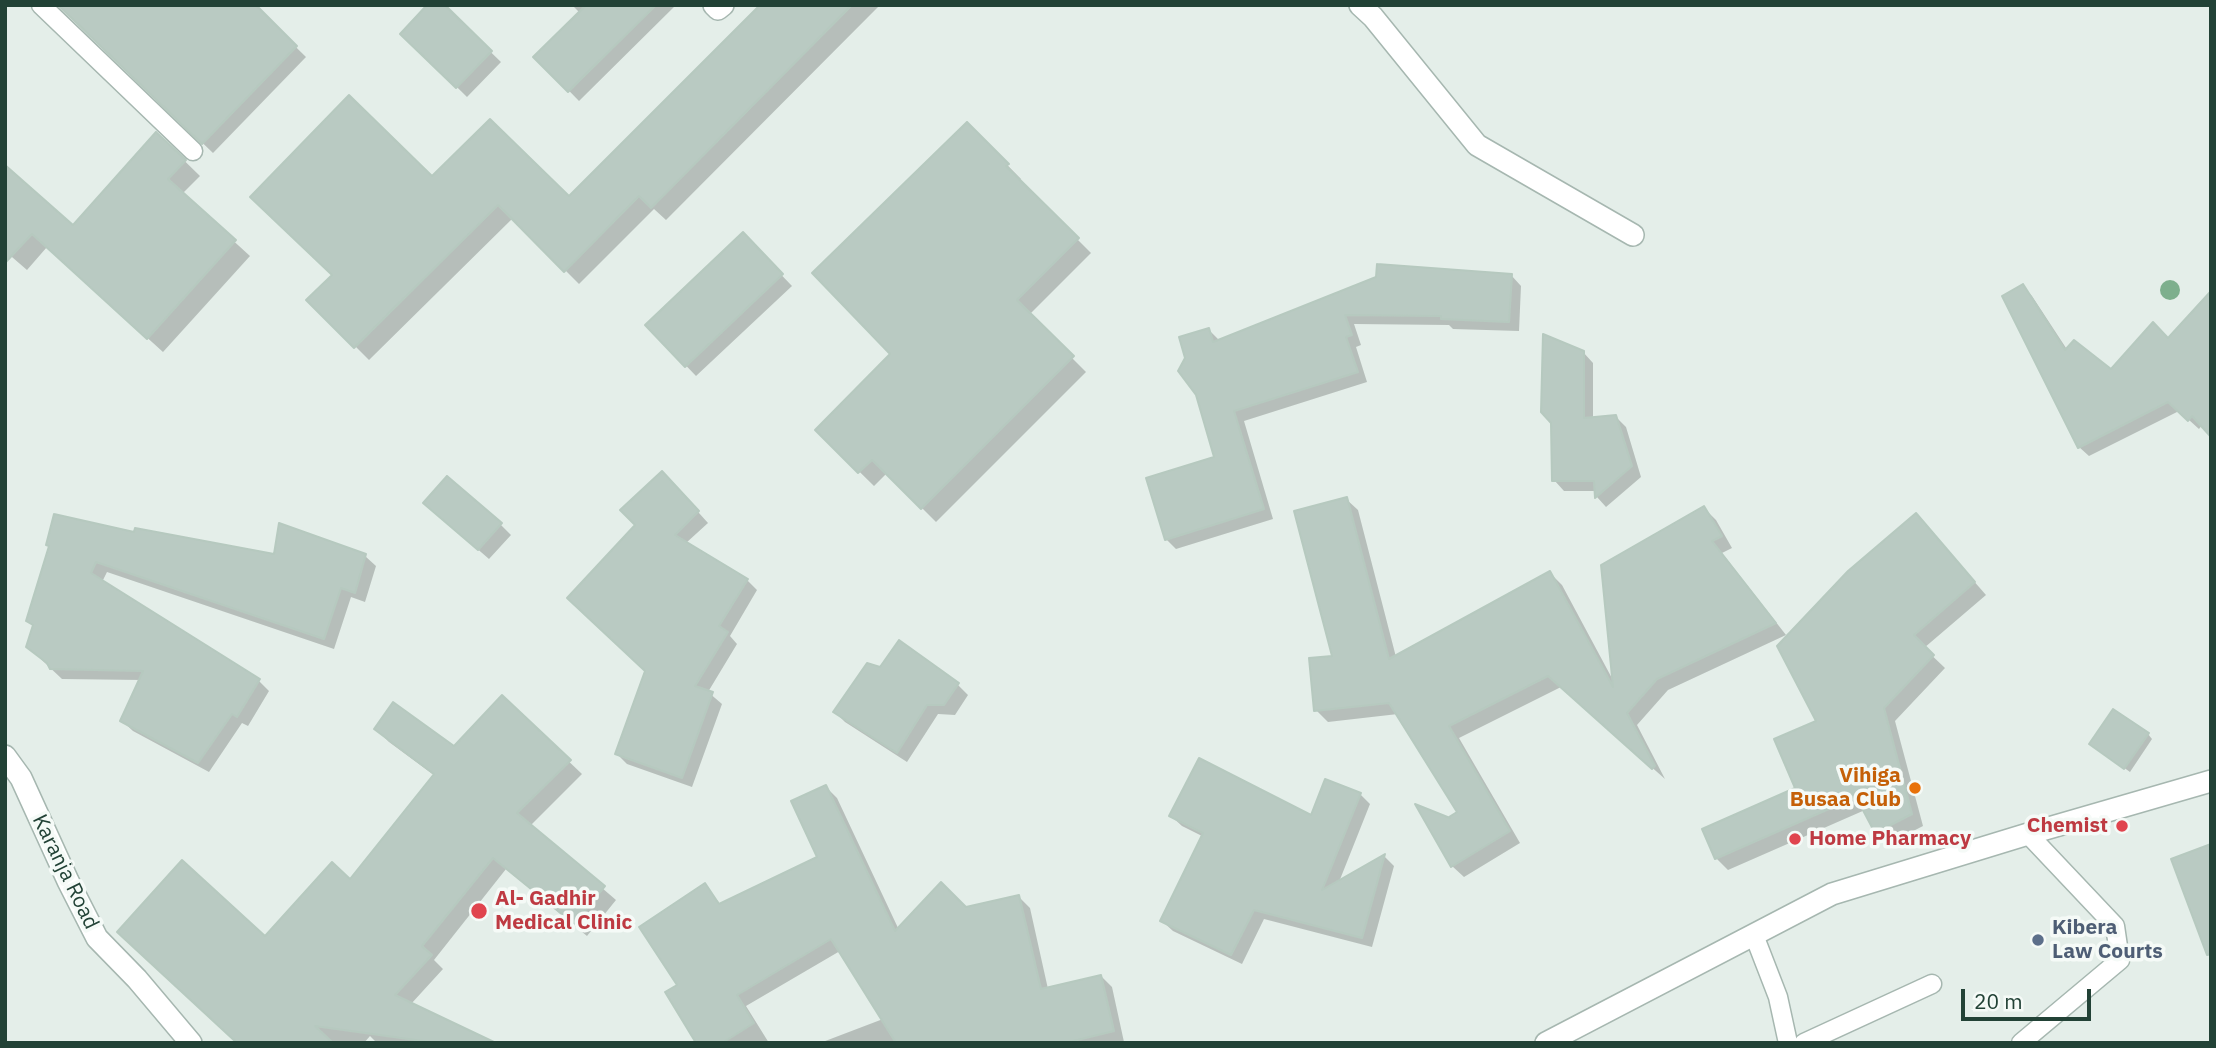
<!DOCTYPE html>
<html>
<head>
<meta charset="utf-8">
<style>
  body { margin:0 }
  #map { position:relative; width:2216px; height:1048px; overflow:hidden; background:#e4eee9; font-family:"IBM Plex Sans",sans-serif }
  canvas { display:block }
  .frame { position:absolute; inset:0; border:7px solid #224236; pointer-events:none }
  .scale { position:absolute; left:1961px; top:989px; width:130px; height:32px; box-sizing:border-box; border:4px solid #224236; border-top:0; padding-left:9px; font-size:21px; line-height:24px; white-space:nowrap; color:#224236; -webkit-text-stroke:5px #f5faf7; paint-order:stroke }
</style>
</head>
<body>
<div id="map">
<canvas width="2216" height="1048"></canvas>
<div class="frame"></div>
<div class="scale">20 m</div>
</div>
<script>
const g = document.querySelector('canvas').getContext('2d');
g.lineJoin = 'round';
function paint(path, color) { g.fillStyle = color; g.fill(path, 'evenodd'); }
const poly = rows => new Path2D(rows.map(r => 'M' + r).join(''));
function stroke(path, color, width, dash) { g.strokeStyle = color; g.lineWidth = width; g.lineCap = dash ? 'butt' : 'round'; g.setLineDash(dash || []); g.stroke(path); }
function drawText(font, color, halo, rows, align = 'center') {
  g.font = font + ' "IBM Plex Sans",sans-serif'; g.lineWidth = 7; g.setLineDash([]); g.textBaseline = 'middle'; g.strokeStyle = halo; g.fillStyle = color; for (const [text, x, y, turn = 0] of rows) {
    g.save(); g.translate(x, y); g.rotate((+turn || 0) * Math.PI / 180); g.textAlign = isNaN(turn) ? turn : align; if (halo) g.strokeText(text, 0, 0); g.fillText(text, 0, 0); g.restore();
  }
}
paint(poly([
  [56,5,253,5,306,57,213,153,61,7],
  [442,5,501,62,467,97,403,34],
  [572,5,676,5,579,101,536,57,580,13],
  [762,5,880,5,666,220,654,209,579,284,513,218,369,360,309,300,432,178,569,199],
  [967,124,1021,179,1019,181,1091,253,1029,315,1086,372,936,522,887,473,874,486,817,430,893,354],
  [157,134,200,176,182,194,250,256,163,352,47,247,27,270,5,251,5,167,73,228],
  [742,234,792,286,696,376,647,325],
  [1511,275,1521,286,1519,331,1453,329,1449,325,1354,324,1361,345,1356,347,1367,382,1244,421,1273,519,1176,549,1166,539,1216,458,1209,330,1220,341],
  [2023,286,2032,296,2068,351,2111,371,2168,340,2202,425,2199,429,2179,411,2089,456,2079,447],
  [1583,352,1593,363,1593,419,1616,417,1626,427,1641,477,1606,507,1597,497,1596,491,1564,491,1554,480,1553,422],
  [672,483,708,523,686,543,747,580,757,590,730,636,737,644,708,692,722,704,692,787,627,764,617,754,647,672,637,525],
  [1346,499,1358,510,1396,657,1550,573,1562,585,1614,682,1704,508,1716,520,1732,548,1722,553,1786,635,1668,690,1637,725,1665,779,1561,687,1459,738,1520,843,1464,877,1452,866,1454,822,1460,813,1398,714,1328,722,1316,710,1334,657],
  [436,513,501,525,511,535,489,559],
  [1916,515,1986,595,1924,648,1945,668,1895,721,1923,826,1888,844,1876,832,1865,810,1728,870,1716,858,1798,789,1818,721],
  [136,534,275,556,365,556,376,566,365,602,351,597,334,649,107,572,102,582,259,681,269,691,248,726,242,723,209,772,133,731,122,721,141,680,62,679,28,647,34,626,28,621,51,547],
  [958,685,968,695,955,715,938,714,907,762,845,722,835,712],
  [502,698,582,774,530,826,616,900,587,936,506,869,434,960,443,969,411,1004,492,1043,377,1043,370,1036,364,1043,239,1043,265,938,350,882,435,776,389,742,376,729,454,748],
  [2148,734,2152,739,2130,772,2091,744],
  [826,787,837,798,899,930,966,909,1019,897,1030,908,1048,989,1101,976,1112,987,1124,1042,820,1043,883,1019,840,951,746,1006,769,1043,697,1043,680,985,705,885,721,905,819,858],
  [1360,794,1370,804,1339,882,1384,856,1394,866,1372,947,1264,919,1242,964,1173,931,1162,921,1204,837,1182,826,1171,816,1312,817]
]), '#0003');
const building = poly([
  [58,5,256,5,297,46,202,144,58,5],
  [427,5,445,5,492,51,456,88,400,34,427,5],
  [586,5,656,5,568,92,533,57,586,5],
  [760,5,852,5,651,208,639,196,564,272,498,205,354,348,306,300,332,275,250,197,349,95,432,176,490,119,569,196,760,5],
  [967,122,1009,164,1006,166,1079,238,1017,300,1074,356,921,509,872,460,858,473,815,430,890,354,812,273,967,122],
  [156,132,186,160,168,179,236,240,147,339,32,234,5,263,5,165,73,225,156,132],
  [743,232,783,274,685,367,645,325,743,232],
  [1377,264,1512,274,1509,322,1441,319,1441,316,1345,315,1352,335,1346,337,1358,372,1234,411,1264,509,1165,540,1146,478,1214,457,1196,395,1178,371,1185,358,1179,337,1209,328,1213,342,1376,277,1377,264],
  [2023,284,2065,350,2074,340,2111,369,2153,322,2168,338,2211,291,2211,437,2192,416,2188,421,2168,402,2078,448,2002,296,2023,284],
  [1543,334,1584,351,1584,418,1616,415,1632,466,1595,498,1594,481,1552,481,1551,423,1541,412,1543,334],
  [662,471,699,511,675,535,748,579,719,626,728,632,695,686,713,692,682,778,615,754,645,671,567,598,635,525,620,510,662,471],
  [447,476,502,523,478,550,423,503,447,476],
  [1347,497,1389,659,1550,571,1613,687,1601,565,1704,506,1722,536,1712,541,1776,623,1657,679,1627,713,1655,766,1652,769,1548,676,1449,726,1510,831,1451,867,1415,804,1450,818,1449,817,1457,812,1389,703,1314,711,1309,658,1332,656,1294,511,1347,497],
  [1916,513,1975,582,1914,635,1934,655,1884,708,1912,814,1875,833,1856,797,1715,859,1702,829,1795,788,1774,739,1816,721,1777,646,1848,571,1916,513],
  [54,514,134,532,135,528,274,554,279,523,366,554,355,593,341,588,324,639,96,562,91,573,260,679,237,717,232,714,198,763,120,721,143,671,50,669,47,663,26,647,33,625,26,621,49,546,46,545,54,514],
  [899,640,959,683,944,705,927,705,897,753,833,712,867,663,880,667,899,640],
  [502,695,571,760,517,813,605,886,574,924,493,858,422,946,432,955,395,995,496,1043,437,1043,315,1026,333,1043,237,1043,117,932,182,860,265,936,332,862,350,879,434,774,374,729,393,702,454,746,502,695],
  [2113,709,2149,733,2124,769,2089,744,2113,709],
  [1199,758,1311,815,1325,779,1361,793,1322,890,1385,854,1362,938,1254,910,1231,955,1160,921,1203,833,1169,816,1199,758],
  [826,785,895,931,941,882,966,907,1019,895,1041,989,1101,975,1114,1031,1065,1043,896,1043,831,939,737,995,754,1023,722,1043,696,1043,665,992,677,985,639,927,705,883,719,904,817,857,791,801,826,785],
  [2211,844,2211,954,2207,955,2171,859,2211,844]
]);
paint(building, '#b9cac2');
stroke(building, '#b6c9bf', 2);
const service = poly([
  [41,5,193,151],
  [1754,935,1778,997,1788,1043],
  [1804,1043,1932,984],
  [2021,1043,2120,960,2115,926,2028,834]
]);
const minor = poly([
  [714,5,718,9,723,5],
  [1360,5,1373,17,1477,145,1633,235],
  [5,756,21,778,68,881,97,938,137,979,191,1043],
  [1546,1043,1832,894,2028,834,2211,781]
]);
stroke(service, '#a6b7b0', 21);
stroke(minor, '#a6b7b0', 24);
stroke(service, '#fff', 18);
stroke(minor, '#fff', 21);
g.fillStyle = '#7daf8d';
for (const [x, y] of [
  [2170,290]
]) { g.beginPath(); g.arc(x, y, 10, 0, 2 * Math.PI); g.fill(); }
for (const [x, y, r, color] of [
  [1915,788,7,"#e8710a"],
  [2122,826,7,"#e0444e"],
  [1795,839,7,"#e0444e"],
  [479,911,9,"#e0444e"],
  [2038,940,7,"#5c6f8a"]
]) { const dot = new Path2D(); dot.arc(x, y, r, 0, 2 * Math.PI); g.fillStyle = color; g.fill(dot); stroke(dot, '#f5faf7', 2.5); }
drawText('bold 21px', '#c56008', '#f5faf7', [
  ["Vihiga",1901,776],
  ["Busaa Club",1901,800]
], 'right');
drawText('bold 21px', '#be3a42', '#f5faf7', [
  ["Chemist",2108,826,"right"],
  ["Home Pharmacy",1809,839],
  ["Al- Gadhir",495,899],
  ["Medical Clinic",495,923]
], 'left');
drawText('21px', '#224236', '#f5faf7', [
  ["Karanja Road",65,872,64]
]);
drawText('bold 21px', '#4e5e75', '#f5faf7', [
  ["Kibera",2052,928],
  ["Law Courts",2052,952]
], 'left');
</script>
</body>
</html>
